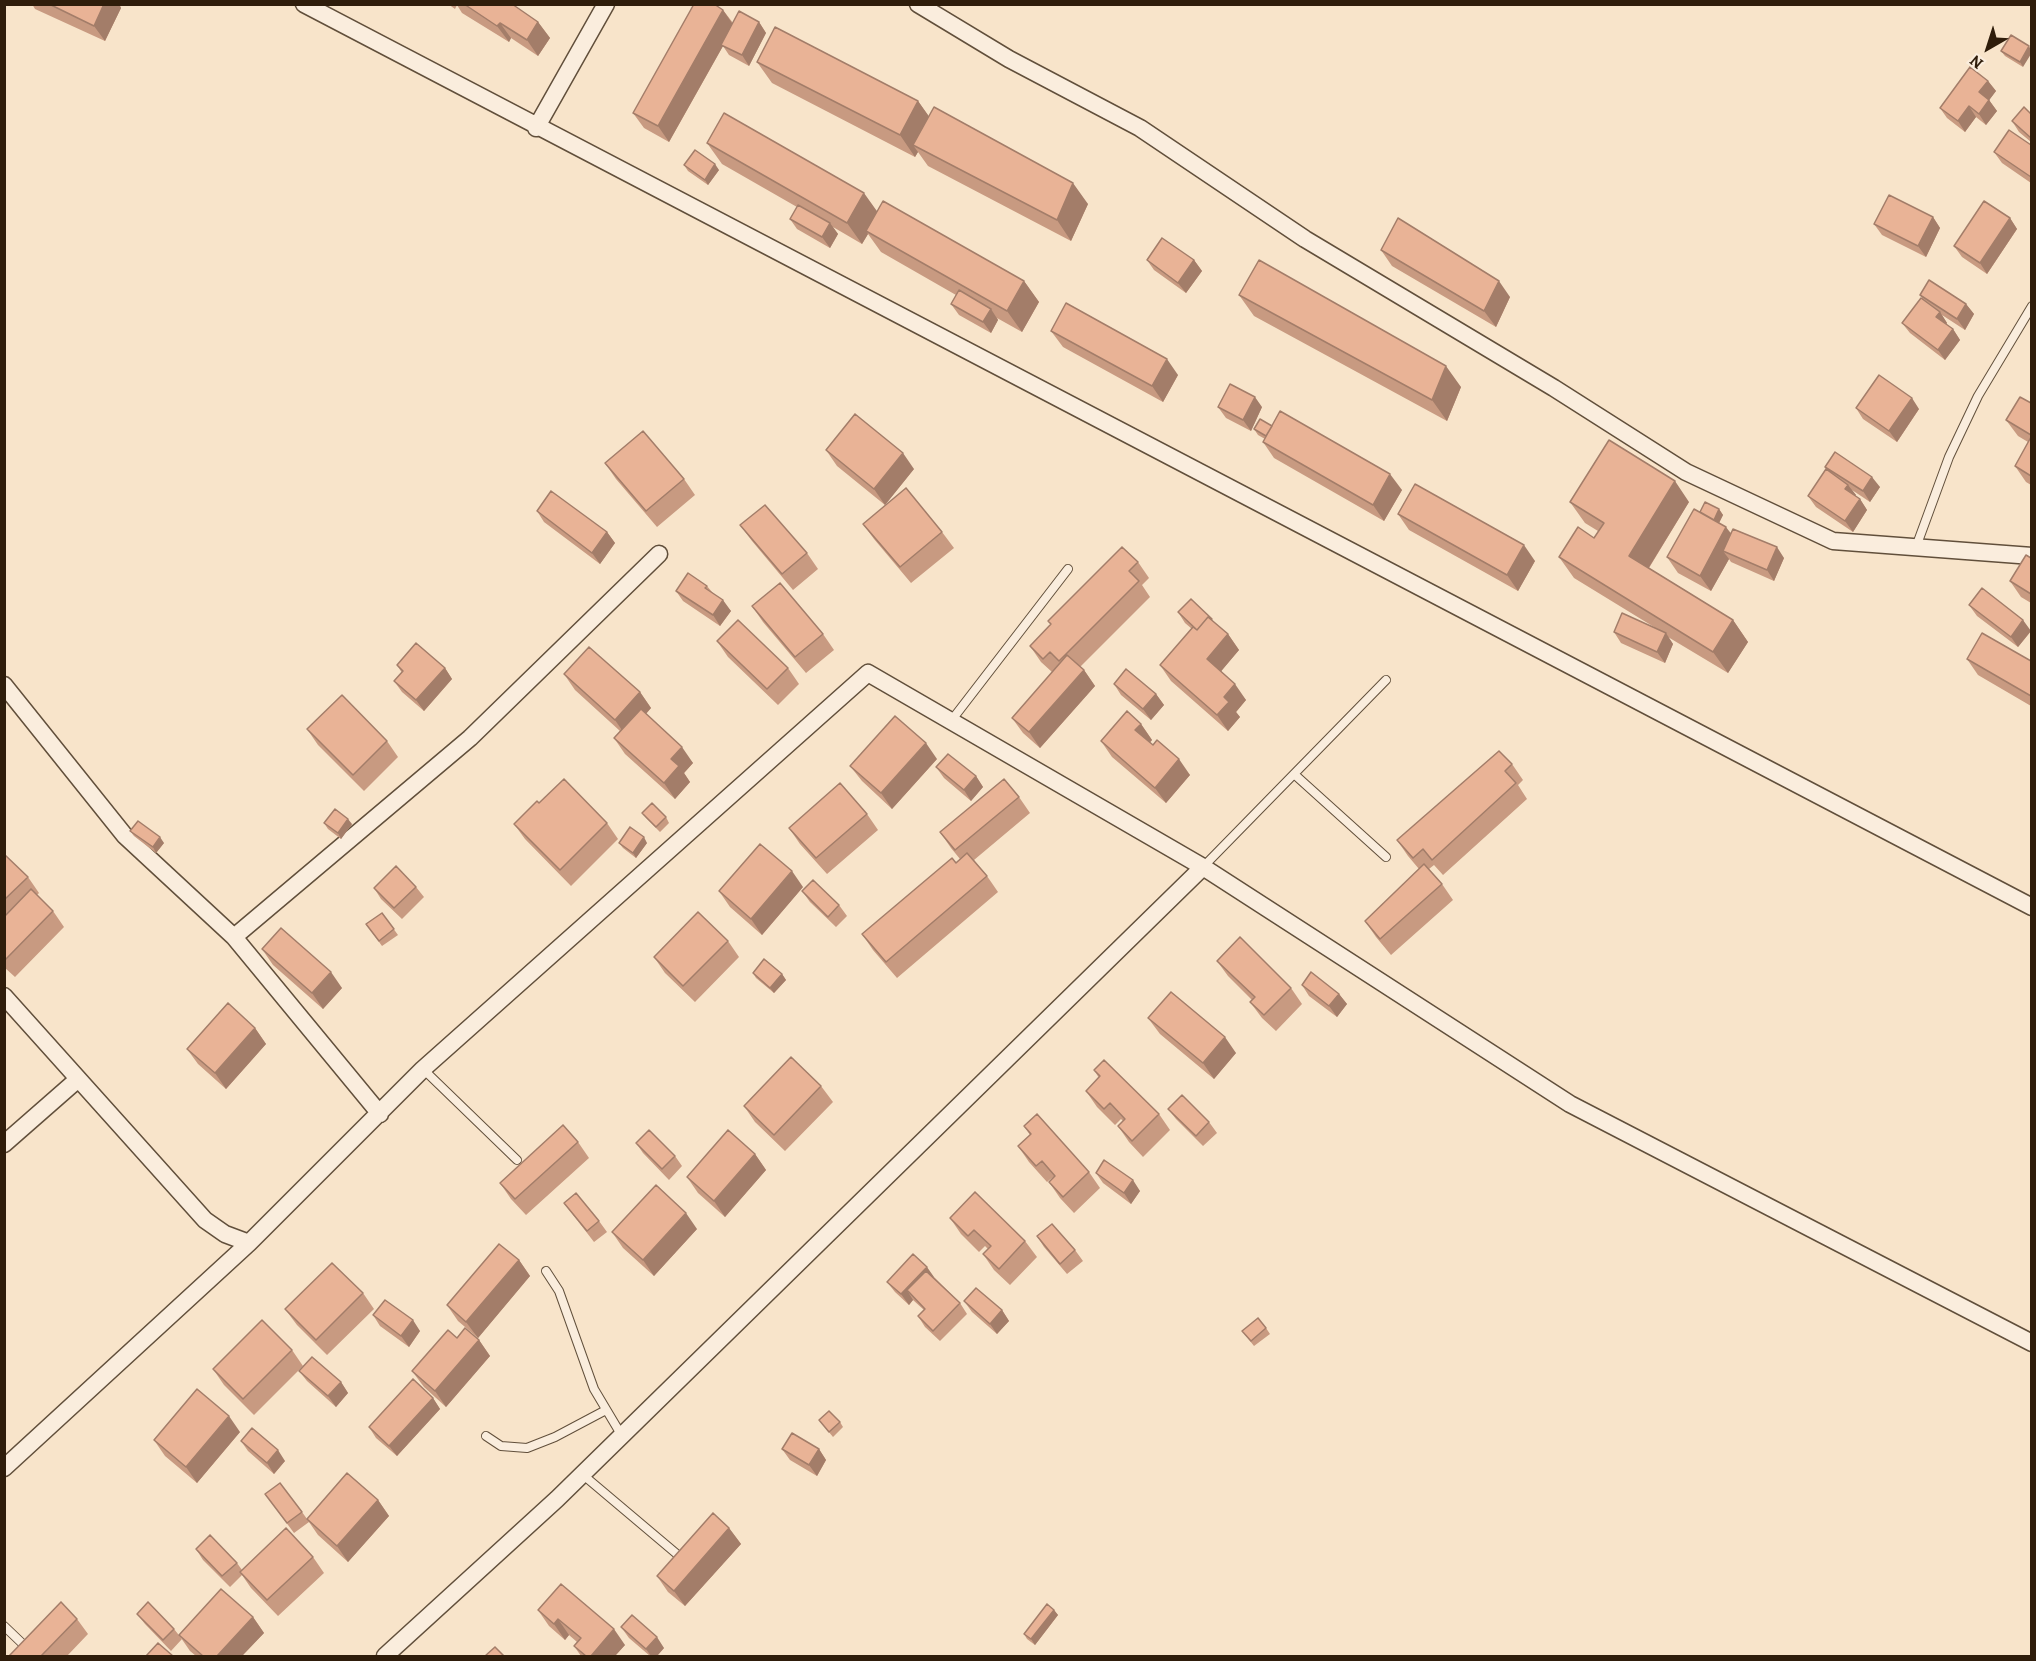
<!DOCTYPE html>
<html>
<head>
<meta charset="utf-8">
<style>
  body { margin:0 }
  #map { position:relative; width:2036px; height:1661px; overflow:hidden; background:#f8e4ca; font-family:Alegreya,serif }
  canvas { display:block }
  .frame { position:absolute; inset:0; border:6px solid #2f1d0b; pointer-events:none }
  .north { position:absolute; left:1958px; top:18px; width:60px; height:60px; -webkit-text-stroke:4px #faeddd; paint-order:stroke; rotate:219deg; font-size:16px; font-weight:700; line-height:24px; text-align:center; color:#2f1d0b }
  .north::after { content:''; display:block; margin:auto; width:21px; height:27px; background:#2f1d0b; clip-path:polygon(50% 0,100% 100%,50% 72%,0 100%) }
</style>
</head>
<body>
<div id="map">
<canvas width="2036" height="1661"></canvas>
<div class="frame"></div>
<div class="north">N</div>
</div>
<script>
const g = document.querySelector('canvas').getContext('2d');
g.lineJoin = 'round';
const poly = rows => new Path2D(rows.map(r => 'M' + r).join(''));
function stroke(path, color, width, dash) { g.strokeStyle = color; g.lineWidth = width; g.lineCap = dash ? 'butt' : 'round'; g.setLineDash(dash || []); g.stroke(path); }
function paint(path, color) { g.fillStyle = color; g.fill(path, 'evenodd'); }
const lane = poly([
  [1916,547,1949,457,1978,396,2032,306],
  [951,721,1068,569],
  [1294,774,1386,857],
  [1203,867,1386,680],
  [423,1069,517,1160],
  [546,1271,559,1291,594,1389,622,1436],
  [486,1436,501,1446,527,1448,555,1437,606,1410],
  [582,1474,678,1555],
  [4,1626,26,1647]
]);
const street = poly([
  [304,4,2032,907],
  [918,4,1009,59,1140,128,1305,239,1554,388,1686,472,1833,541,2032,556],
  [536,128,606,4],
  [4,685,125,836,234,937,380,1114],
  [234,937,470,738,659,554],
  [4,996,205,1220,225,1234,249,1243],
  [4,1144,77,1080],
  [4,1468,249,1243,423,1069,868,673,1203,867,1570,1104,2032,1343],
  [385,1656,557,1499,1203,867]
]);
stroke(lane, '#614f3b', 10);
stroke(street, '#614f3b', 19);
stroke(lane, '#faeddd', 8);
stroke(street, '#faeddd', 16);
paint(poly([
  [32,4,119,4,121,8,105,41,35,9],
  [448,4,512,4,538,22,550,38,538,56,511,38,509,42,462,13,457,5,455,9],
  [723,10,733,23,759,22,766,33,749,66,729,55,723,46,669,142,644,128,633,113],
  [2011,35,2023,67,2005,56,2001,51],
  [757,62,918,101,929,117,1088,204,1071,241,928,166,918,152,915,157,772,83],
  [1988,81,1996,91,1989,100,1997,111,1986,125,1976,117,1965,132,1947,118,1940,108],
  [2031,114,2031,142,2019,132,2012,121],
  [707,143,877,211,1024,281,1039,302,1022,332,997,318,998,320,991,333,959,315,951,304,956,295,881,252,868,234,862,244,833,227,838,234,830,248,797,229,790,219,797,207,722,164],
  [2031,145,2031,183,2002,163,1994,152],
  [684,165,719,170,708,185,688,171],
  [1933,217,1940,228,1926,257,1882,235,1874,224],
  [2010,218,2017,229,1987,274,1962,257,1954,246],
  [1381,250,1510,297,1496,327,1392,266],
  [1147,260,1194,260,1202,271,1186,293,1154,270],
  [1239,295,1461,387,1447,421,1254,316],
  [1920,295,1966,304,1974,314,1965,330,1942,315,1947,323,1946,324,1953,329,1960,340,1945,360,1910,333,1902,323,1922,298],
  [1051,331,1178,375,1163,402,1063,347],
  [2031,403,2031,485,2026,482,2015,466,2028,442,2018,436,2006,420],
  [1218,407,1262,407,1251,431,1226,418],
  [1856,408,1919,409,1897,442,1863,419],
  [1272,426,1402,490,1384,521,1274,458,1263,442,1265,439,1258,435,1254,429],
  [826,450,914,469,885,505,837,466],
  [605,463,684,479,695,495,657,527,616,479],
  [1825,467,1880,487,1870,502,1852,490,1856,495,1855,496,1860,499,1867,510,1853,532,1816,507,1808,496,1828,471],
  [1570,502,1689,502,1649,568,1733,620,1748,642,1728,673,1668,637,1673,644,1665,663,1621,643,1614,632,1654,627,1574,578,1559,557,1594,538,1598,531,1585,523],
  [1719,509,1723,515,1719,523,1731,533,1784,558,1774,581,1731,562,1729,559,1711,591,1678,573,1667,557,1700,512],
  [537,511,607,532,615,543,600,564,544,522],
  [1398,514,1535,561,1518,591,1409,530],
  [863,524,942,532,954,548,911,583,874,539],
  [740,525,807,553,818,569,793,590,752,541],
  [2031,558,2031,603,2021,597,2010,581],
  [1138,562,1149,578,1142,585,1150,597,1080,667,1084,670,1095,686,1040,748,1023,733,1012,718,1052,672,1041,662,1030,646,1051,625,1048,621],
  [707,586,712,592,731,611,720,626,683,601,676,591],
  [1969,605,2031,631,2018,647,1977,616],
  [752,606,823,634,834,650,806,673,763,622],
  [1178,612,1212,621,1228,634,1239,650,1221,671,1246,700,1236,712,1240,717,1228,731,1171,681,1160,665,1192,629,1185,623],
  [717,641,788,668,799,684,778,705,728,657],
  [1967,659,2031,661,2031,706,1978,675],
  [397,665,445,668,452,679,424,711,402,692,394,681,402,673],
  [564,674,640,692,651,708,646,714,693,763,684,773,690,782,675,799,625,754,614,738,620,731,575,690],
  [1114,684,1156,694,1164,705,1151,720,1121,695],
  [1141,724,1152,740,1150,743,1190,775,1166,803,1112,757,1101,741],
  [307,729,387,741,398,757,364,791,318,745],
  [937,759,892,809,862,781,850,766],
  [1512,764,1523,780,1518,785,1527,799,1443,875,1434,865,1429,869,1442,884,1453,900,1391,955,1376,937,1365,921,1419,869,1408,856,1397,840],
  [936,767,976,776,983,787,971,801,944,778],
  [1019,797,1030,813,974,860,987,876,998,892,897,978,873,950,862,934,960,859,951,848,940,832],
  [539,803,607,823,618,839,571,886,525,839,514,824],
  [642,813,666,817,669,823,660,832,646,818],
  [867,814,878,830,827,874,800,844,789,828],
  [324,823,352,824,341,839,328,829],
  [130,831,164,843,156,853,134,836],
  [619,843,647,843,636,858,623,848],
  [4,854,28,877,39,893,37,895,53,911,64,927,15,977,4,967],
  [416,887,424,897,402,919,381,899,374,888],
  [803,887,762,935,730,907,719,891],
  [802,891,839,905,847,916,836,927,810,902],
  [382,913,398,935,382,946,366,924],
  [728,941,739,957,695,1002,665,973,654,957],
  [262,949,342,988,323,1009,273,965],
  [1217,961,1291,988,1302,1004,1276,1031,1262,1018,1250,1002,1252,1000,1228,976],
  [753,973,782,974,786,980,774,993,756,978],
  [1302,985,1339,994,1347,1004,1337,1017,1309,996],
  [1148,1018,1236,1053,1214,1079,1160,1034],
  [255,1028,266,1044,226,1089,198,1064,187,1049],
  [1094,1070,1159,1114,1170,1130,1143,1157,1129,1142,1118,1126,1123,1121,1121,1119,1115,1125,1097,1107,1086,1091,1099,1078],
  [821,1086,833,1102,785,1151,755,1122,744,1106],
  [1168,1109,1209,1122,1217,1133,1203,1146,1176,1119],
  [1024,1126,1089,1172,1100,1188,1074,1213,1060,1198,1049,1182,1053,1177,1047,1182,1029,1162,1018,1146,1030,1135],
  [578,1142,589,1158,526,1215,511,1199,500,1183],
  [636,1143,675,1156,682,1166,669,1180,643,1153],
  [755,1154,766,1170,725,1217,698,1193,687,1177],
  [1096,1173,1140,1191,1131,1204,1103,1183],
  [564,1203,599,1221,607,1232,594,1242],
  [950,1218,1025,1241,1037,1257,1010,1285,994,1270,983,1254,988,1249,985,1246,979,1252,961,1234],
  [697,1229,654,1276,623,1248,612,1232],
  [1037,1236,1075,1250,1083,1261,1067,1274,1044,1247],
  [519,1260,530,1276,478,1338,458,1321,447,1305],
  [934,1277,960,1303,967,1314,940,1341,925,1327,918,1316,924,1310,913,1300,909,1305,895,1292,887,1282],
  [363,1293,374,1309,327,1355,297,1325,285,1309],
  [964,1301,1002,1310,1009,1321,997,1334,972,1312],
  [373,1315,420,1331,409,1347,380,1326],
  [1266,1328,1270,1334,1254,1346,1242,1331],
  [457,1338,479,1340,490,1356,446,1407,424,1387,412,1371],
  [292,1350,303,1366,254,1415,224,1385,213,1369],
  [299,1371,341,1382,348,1393,336,1407,307,1381],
  [433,1398,440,1409,397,1456,376,1438,369,1427],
  [819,1420,840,1422,843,1427,833,1437],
  [240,1432,197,1483,165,1456,154,1440],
  [241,1441,285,1461,274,1474,248,1451],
  [782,1449,819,1449,826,1460,817,1476,790,1460],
  [265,1494,302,1512,307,1519,378,1500,389,1516,348,1562,318,1535,309,1522,294,1533],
  [729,1528,741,1544,685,1606,668,1592,657,1576],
  [196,1549,237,1563,242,1570,313,1557,324,1573,278,1616,251,1588,242,1575,230,1587,203,1560],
  [538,1610,625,1645,615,1656,581,1656,574,1646,577,1642,569,1635,565,1640,549,1626],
  [1054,1610,1058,1615,1035,1645,1027,1639,1024,1634],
  [137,1614,174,1629,182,1639,171,1651,145,1624],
  [253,1617,264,1633,242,1656,196,1656,190,1651,179,1635],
  [77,1619,88,1634,67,1656,9,1656],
  [621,1627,664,1648,657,1656,650,1656,629,1638]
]), '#c89a81');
paint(poly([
  [104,4,119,4,121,8,105,41,94,26],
  [723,10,734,26,721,45,723,46,669,142,658,126],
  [538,22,550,38,538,56,527,40],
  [759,22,766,33,749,66,742,55],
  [500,23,511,38,509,42,497,26],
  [2029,46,2031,50,2031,54,2023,67,2020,62],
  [1988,81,1996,91,1987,103,1979,92],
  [1989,100,1997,111,1986,125,1979,114],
  [918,101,933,122,913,145,918,152,915,157,900,135],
  [1969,106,1976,117,1965,132,1958,121],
  [715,164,719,170,708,185,705,180],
  [1073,183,1088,204,1071,241,1057,220],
  [864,193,879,214,866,231,868,234,862,244,847,223],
  [1933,217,1940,228,1926,257,1918,246],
  [2010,218,2017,229,1987,274,1980,263],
  [830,223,838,234,830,248,822,237],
  [1194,260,1202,271,1186,293,1178,283],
  [1024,281,1039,302,1022,332,1007,311],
  [1499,281,1510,297,1496,327,1484,311],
  [1966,304,1974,314,1965,330,1957,319],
  [991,309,998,320,991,333,983,322],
  [1940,312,1947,323,1944,328,1936,317],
  [1953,329,1960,340,1945,360,1938,350],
  [1167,359,1178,375,1163,402,1152,386],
  [1446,366,1461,387,1447,421,1432,400],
  [1255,397,1262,407,1251,431,1243,420],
  [1912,398,1919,409,1897,442,1889,431],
  [903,453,914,469,885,505,874,489],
  [1390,474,1402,490,1384,521,1373,505],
  [1872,477,1880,487,1870,502,1863,491],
  [1675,481,1689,502,1643,577,1629,556],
  [1848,485,1856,495,1852,500,1845,489],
  [1860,499,1867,510,1853,532,1845,521],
  [1719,509,1723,515,1718,525,1714,520],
  [1726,527,1738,543,1723,551,1729,559,1711,591,1700,576],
  [607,532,615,543,600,564,592,553],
  [1524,545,1535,561,1518,591,1507,575],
  [1777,547,1784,558,1774,581,1767,570],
  [723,600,731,611,720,626,713,615],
  [1733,620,1748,642,1728,673,1713,652],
  [2023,620,2031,631,2018,647,2011,637],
  [1666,633,1673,644,1665,663,1657,652],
  [1228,634,1239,650,1218,675,1207,659],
  [445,668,452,679,424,711,416,700],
  [1084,670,1095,686,1040,748,1029,732],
  [1235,684,1246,700,1236,712,1240,717,1228,731,1217,715,1224,697],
  [640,692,651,708,626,736,615,720],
  [1156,694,1164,705,1151,720,1143,709],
  [1141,724,1152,740,1146,746,1135,730],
  [926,743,937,759,892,809,881,793],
  [682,747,693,763,684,773,690,782,675,799,664,783,671,759],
  [1179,759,1190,775,1166,803,1155,788],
  [976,776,983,787,971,801,964,790],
  [348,819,352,824,341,839,338,833],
  [160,837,164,843,156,853,153,847],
  [644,837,647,843,636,858,633,853],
  [792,871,803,887,762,935,751,919],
  [331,972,342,988,323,1009,312,993],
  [782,974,786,980,774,993,770,988],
  [1339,994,1347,1004,1337,1017,1329,1006],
  [255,1028,266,1044,226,1089,215,1073],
  [1225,1037,1236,1053,1214,1079,1203,1063],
  [755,1154,766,1170,725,1217,714,1201],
  [1133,1180,1140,1191,1131,1204,1124,1193],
  [686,1213,697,1229,654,1276,643,1260],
  [519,1260,530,1276,478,1338,466,1322],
  [927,1267,934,1277,915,1298,907,1290,913,1300,909,1305,901,1294],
  [1002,1310,1009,1321,997,1334,990,1324],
  [413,1320,420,1331,409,1347,401,1336],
  [479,1340,490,1356,446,1407,435,1391],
  [341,1382,348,1393,336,1407,328,1396],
  [433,1398,440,1409,397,1456,389,1446],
  [229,1416,240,1432,197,1483,186,1467],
  [819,1449,826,1460,817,1476,809,1465],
  [278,1450,285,1461,274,1474,267,1463],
  [378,1500,389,1516,348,1562,337,1546],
  [729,1528,741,1544,685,1606,674,1591],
  [1054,1610,1058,1615,1035,1645,1031,1639],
  [253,1617,264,1633,242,1656,217,1656],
  [558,1619,569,1635,565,1640,554,1624],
  [614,1629,625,1645,615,1656,591,1656],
  [657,1637,664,1648,657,1656,651,1656,646,1649]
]), '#a37d69');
const building = poly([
  [49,4,104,4,94,26,49,4],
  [464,4,512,4,538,22,527,40,500,23,497,26,464,4],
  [694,4,714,4,723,10,658,126,633,113,694,4],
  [739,11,759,22,742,55,721,45,739,11],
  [775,27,918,101,900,135,757,62,775,27],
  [2011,35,2029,46,2020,62,2001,51,2011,35],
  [1970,67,1988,81,1979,92,1989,100,1979,114,1969,106,1958,121,1940,108,1970,67],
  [934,107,1073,183,1057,220,913,145,934,107],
  [2024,107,2031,114,2031,138,2012,121,2024,107],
  [724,113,864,193,847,223,707,143,724,113],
  [2009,130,2031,145,2031,177,1994,152,2009,130],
  [695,150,715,164,705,180,684,165,695,150],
  [1889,195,1933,217,1918,246,1874,224,1889,195],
  [883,201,1024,281,1007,311,866,231,883,201],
  [1984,201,2010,218,1980,263,1954,246,1984,201],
  [798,205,830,223,822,237,790,219,798,205],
  [1398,218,1499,281,1484,311,1381,250,1398,218],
  [1162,238,1194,260,1178,283,1147,260,1162,238],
  [1259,260,1446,366,1432,400,1239,295,1259,260],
  [1929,280,1966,304,1957,319,1920,295,1929,280],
  [959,290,991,309,983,322,951,304,959,290],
  [1921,298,1940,312,1936,317,1953,329,1938,350,1902,323,1921,298],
  [1066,303,1167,359,1152,386,1051,331,1066,303],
  [1879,375,1912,398,1889,431,1856,408,1879,375],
  [1230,384,1255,397,1243,420,1218,407,1230,384],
  [2020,397,2031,403,2031,435,2006,420,2020,397],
  [1280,411,1390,474,1373,505,1263,442,1280,411],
  [855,414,903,453,874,489,826,450,855,414],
  [1260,419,1272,426,1266,436,1254,429,1260,419],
  [643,431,684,479,646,511,605,463,643,431],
  [2031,437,2031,476,2015,466,2031,437],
  [1609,440,1675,481,1629,556,1733,620,1713,652,1559,557,1578,527,1594,538,1604,523,1570,502,1609,440],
  [1835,452,1872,477,1863,491,1825,467,1835,452],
  [1826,469,1848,485,1845,489,1860,499,1845,521,1808,496,1826,469],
  [1415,484,1524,545,1507,575,1398,514,1415,484],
  [906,488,942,532,900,567,863,524,906,488],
  [551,491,607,532,592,553,537,511,551,491],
  [1705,502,1719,509,1714,520,1700,512,1705,502],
  [765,505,807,553,782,574,740,525,765,505],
  [1694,509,1726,527,1700,576,1667,557,1694,509],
  [1733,529,1777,547,1767,570,1723,551,1733,529],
  [1122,547,1138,562,1129,571,1139,581,1059,661,1050,652,1043,659,1030,646,1051,624,1048,621,1122,547],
  [2026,555,2031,558,2031,594,2010,581,2026,555],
  [688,573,707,586,705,588,723,600,713,615,676,591,688,573],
  [780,583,823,634,795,657,752,606,780,583],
  [1982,588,2023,620,2011,637,1969,605,1982,588],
  [1191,599,1212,619,1208,617,1197,630,1178,612,1191,599],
  [1622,613,1666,633,1657,652,1614,632,1622,613],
  [1208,617,1228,634,1207,659,1235,684,1224,697,1229,702,1217,715,1160,665,1193,627,1197,630,1208,617],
  [738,620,788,668,767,689,717,641,738,620],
  [1982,633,2031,661,2031,696,1967,659,1982,633],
  [416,643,445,668,416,700,394,681,403,671,397,665,416,643],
  [589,647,640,692,615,720,564,674,589,647],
  [1067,655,1084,670,1029,732,1012,718,1067,655],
  [1126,669,1156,694,1143,709,1114,684,1126,669],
  [342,695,387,741,353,775,307,729,342,695],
  [641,709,682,747,671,759,679,766,664,783,614,738,641,709],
  [1127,711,1141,724,1135,730,1153,745,1157,740,1179,759,1155,788,1101,741,1127,711],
  [895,716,926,743,881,793,850,766,895,716],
  [1499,751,1512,764,1505,771,1516,783,1432,860,1423,849,1413,858,1397,840,1499,751],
  [948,754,976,776,964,790,936,767,948,754],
  [564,779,607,823,560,870,514,824,537,801,539,803,564,779],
  [1004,779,1019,797,955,850,940,832,1004,779],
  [840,783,867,814,816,858,789,828,840,783],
  [652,803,666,817,656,827,642,813,652,803],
  [335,809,348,819,338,833,324,823,335,809],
  [138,821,160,837,153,847,130,831,138,821],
  [630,827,644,837,633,853,619,843,630,827],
  [760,844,792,871,751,919,719,891,760,844],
  [967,853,987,876,886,962,862,934,952,858,956,863,967,853],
  [4,854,28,877,4,900,4,854],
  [1424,864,1442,884,1380,939,1365,921,1424,864],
  [396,866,416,887,394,908,374,888,396,866],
  [813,880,839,905,828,917,802,891,813,880],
  [31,889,53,911,4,961,4,917,31,889],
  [698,912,728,941,683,986,654,957,698,912],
  [382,913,394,929,379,941,366,924,382,913],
  [281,928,331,972,312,993,262,949,281,928],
  [1240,937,1291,988,1264,1015,1250,1002,1255,997,1217,961,1240,937],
  [764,959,782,974,770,988,753,973,764,959],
  [1311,972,1339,994,1329,1006,1302,985,1311,972],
  [1171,992,1225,1037,1203,1063,1148,1018,1171,992],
  [228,1003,255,1028,215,1073,187,1049,228,1003],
  [791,1057,821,1086,774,1135,744,1106,791,1057],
  [1104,1060,1159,1114,1132,1141,1118,1126,1125,1119,1110,1103,1104,1109,1086,1091,1100,1076,1094,1070,1104,1060],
  [1182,1095,1209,1122,1196,1136,1168,1109,1182,1095],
  [1037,1114,1089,1172,1063,1197,1049,1182,1055,1176,1042,1161,1036,1166,1018,1146,1031,1134,1024,1126,1037,1114],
  [563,1125,578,1142,515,1199,500,1183,563,1125],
  [649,1130,675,1156,662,1169,636,1143,649,1130],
  [728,1130,755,1154,714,1201,687,1177,728,1130],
  [1104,1160,1133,1180,1124,1193,1096,1173,1104,1160],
  [656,1185,686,1213,643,1260,612,1232,656,1185],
  [975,1192,1025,1241,999,1269,983,1254,991,1246,974,1230,968,1236,950,1218,975,1192],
  [576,1193,599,1221,587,1231,564,1203,576,1193],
  [1052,1224,1075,1250,1060,1264,1037,1236,1052,1224],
  [499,1244,519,1260,466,1322,447,1305,499,1244],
  [913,1254,927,1267,901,1294,887,1282,913,1254],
  [332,1263,363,1293,316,1340,285,1309,332,1263],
  [926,1271,960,1303,933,1331,918,1316,925,1309,907,1290,926,1271],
  [976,1288,1002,1310,990,1324,964,1301,976,1288],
  [385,1300,413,1320,401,1336,373,1315,385,1300],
  [1258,1318,1266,1328,1251,1341,1242,1331,1258,1318],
  [262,1320,292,1350,243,1399,213,1369,262,1320],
  [465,1328,479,1340,435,1391,412,1371,448,1330,457,1338,465,1328],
  [312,1357,341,1382,328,1396,299,1371,312,1357],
  [413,1379,433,1398,389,1446,369,1427,413,1379],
  [197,1389,229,1416,186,1467,154,1440,197,1389],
  [829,1411,840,1422,829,1432,819,1420,829,1411],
  [252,1428,278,1450,267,1463,241,1441,252,1428],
  [792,1433,819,1449,809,1465,782,1449,792,1433],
  [347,1473,378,1500,337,1546,307,1519,347,1473],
  [280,1483,302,1512,287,1523,265,1494,280,1483],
  [713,1513,729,1528,674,1591,657,1576,713,1513],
  [286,1528,313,1557,267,1600,240,1572,286,1528],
  [210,1535,237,1563,222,1576,196,1549,210,1535],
  [561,1584,614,1629,591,1656,586,1656,574,1646,581,1638,558,1619,554,1624,538,1610,561,1584],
  [221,1589,253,1617,217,1656,203,1656,179,1635,221,1589],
  [61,1602,77,1619,41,1656,9,1656,61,1602],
  [148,1602,174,1629,163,1640,137,1614,148,1602],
  [1047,1604,1054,1610,1031,1639,1024,1634,1047,1604],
  [632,1615,657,1637,646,1649,621,1627,632,1615],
  [158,1643,173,1656,146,1656,158,1643],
  [495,1647,504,1656,485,1656,495,1647]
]);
paint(building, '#e9b396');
stroke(building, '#a37d69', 1.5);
</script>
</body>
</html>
